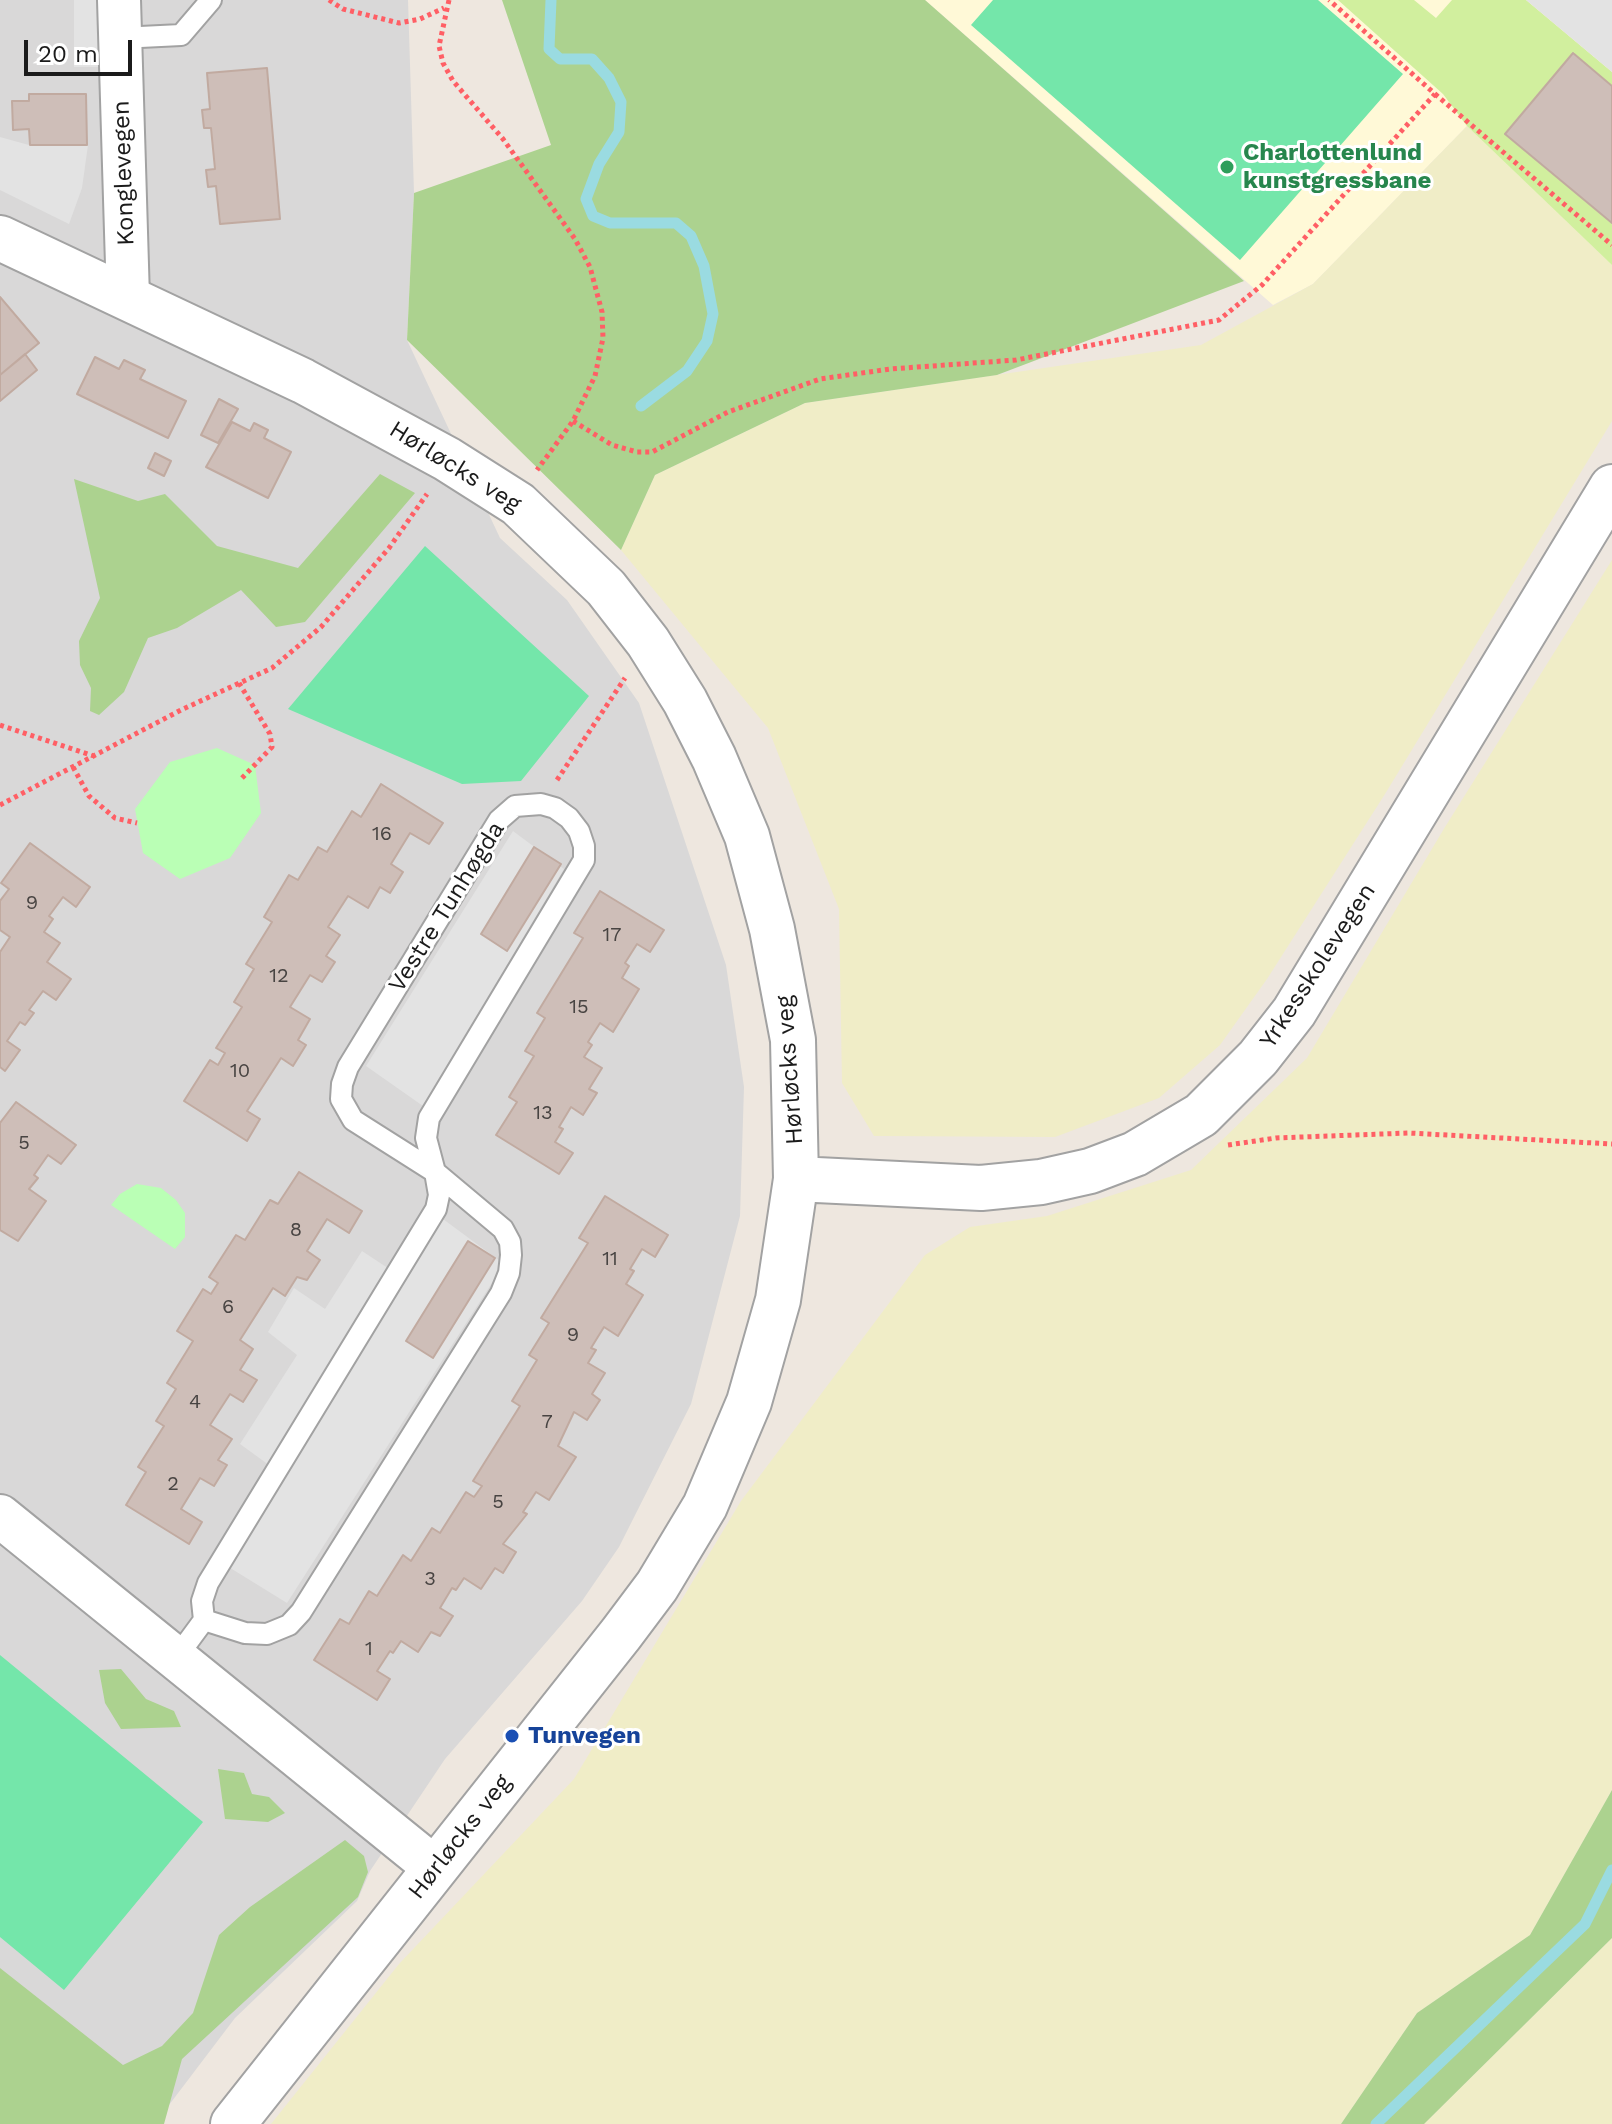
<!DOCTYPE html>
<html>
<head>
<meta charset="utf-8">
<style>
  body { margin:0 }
  #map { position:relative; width:1612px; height:2124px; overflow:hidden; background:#eee7df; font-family:"Work Sans",sans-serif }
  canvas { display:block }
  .scale { position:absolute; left:24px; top:40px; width:108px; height:36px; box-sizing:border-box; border:4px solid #1b1b1b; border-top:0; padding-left:10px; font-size:24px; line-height:28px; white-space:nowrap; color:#1b1b1b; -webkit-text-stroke:6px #fff; paint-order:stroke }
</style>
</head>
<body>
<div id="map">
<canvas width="1612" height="2124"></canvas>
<div class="scale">20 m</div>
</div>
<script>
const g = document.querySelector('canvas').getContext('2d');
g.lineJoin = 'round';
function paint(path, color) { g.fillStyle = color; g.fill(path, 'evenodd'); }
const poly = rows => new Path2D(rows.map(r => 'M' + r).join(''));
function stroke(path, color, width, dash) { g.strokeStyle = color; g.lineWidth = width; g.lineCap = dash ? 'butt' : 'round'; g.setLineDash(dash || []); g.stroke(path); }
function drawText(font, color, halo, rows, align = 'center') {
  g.font = font + ' "Work Sans",sans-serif'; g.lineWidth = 6; g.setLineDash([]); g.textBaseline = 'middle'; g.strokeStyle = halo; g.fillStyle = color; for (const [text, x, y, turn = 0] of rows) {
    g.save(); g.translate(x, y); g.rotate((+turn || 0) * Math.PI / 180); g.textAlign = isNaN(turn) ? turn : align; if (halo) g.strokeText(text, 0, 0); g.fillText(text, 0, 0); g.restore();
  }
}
paint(poly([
  [0,0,408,0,414,193,407,340,500,538,567,600,639,703,726,965,744,1087,740,1216,691,1404,619,1547,582,1601,445,1759,370,1871,357,1901,235,2018,169,2105,0,2124]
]), '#d9d8d8');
paint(poly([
  [925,0,1612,0,1612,265,1467,126,1313,284,1273,305]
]), '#fff9d7');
paint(poly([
  [1467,126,1612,265,1612,421,1385,794,1267,979,1220,1045,1159,1098,1055,1137,874,1136,842,1083,839,909,768,728,621,550,655,475,805,403,1201,345,1313,284],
  [1612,560,1612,1790,1530,1935,1417,2013,1341,2124,271,2124,399,1964,574,1779,741,1501,925,1255,970,1227,1047,1216,1191,1170,1307,1058,1445,827],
  [1612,1938,1612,2124,1424,2124]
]), '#f0edc7');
paint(poly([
  [1338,0,1414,0,1436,18,1452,0,1526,0,1612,72,1612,265,1467,126,1443,94]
]), '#d1ef9e');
paint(poly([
  [502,0,925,0,1244,281,997,375,805,403,655,475,621,550,407,340,414,193,551,145],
  [380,474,415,493,305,622,276,627,241,590,177,628,148,638,124,692,99,715,90,711,91,688,80,665,79,641,100,598,74,479,138,501,165,494,217,546,298,568],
  [121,1669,146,1699,174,1711,181,1727,121,1729,105,1703,99,1670],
  [218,1769,244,1773,252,1794,269,1797,285,1813,268,1822,225,1819],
  [1612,1790,1612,1938,1424,2124,1341,2124,1417,2013,1530,1935],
  [345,1840,364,1856,368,1872,358,1897,182,2059,164,2124,0,2124,0,1968,123,2065,162,2046,193,2013,219,1935,250,1907]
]), '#acd28f');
paint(poly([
  [217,748,255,765,261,813,230,858,180,879,143,853,135,809,170,762],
  [137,1184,161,1188,176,1200,185,1213,185,1237,175,1249,111,1205,120,1194]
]), '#baffb5');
paint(poly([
  [993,0,1318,0,1403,74,1240,260,971,25],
  [425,546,589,696,521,781,462,784,288,709],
  [0,1655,203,1822,64,1990,0,1937]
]), '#74e6aa');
paint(poly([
  [74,0,108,0,108,67,74,67],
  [1526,0,1612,0,1612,72],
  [0,137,29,145,88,145,82,188,69,224,0,190],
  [513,831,564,869,423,1106,366,1066],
  [443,1219,504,1264,287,1603,227,1566,284,1476,240,1444,297,1355,268,1332,294,1288,325,1309,362,1251,406,1280]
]), '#e3e3e3');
stroke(poly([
  [551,0,549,49,560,59,592,59,609,78,621,102,619,132,599,164,586,199,593,216,610,223,676,223,691,236,704,266,713,314,707,341,687,371,641,406],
  [1376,2124,1585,1924,1612,1870]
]), '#9adbe1', 11);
const building = poly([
  [1573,53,1612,86,1612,223,1505,134,1573,53],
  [267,68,280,219,220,224,216,186,208,187,206,170,215,169,211,128,204,128,202,110,210,109,207,73,267,68],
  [29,94,86,94,87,145,30,145,29,129,13,130,12,101,29,101,29,94],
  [0,297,39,343,0,375,0,297],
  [25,354,37,370,0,401,0,375,25,354],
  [95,357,119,369,124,360,145,370,140,379,186,401,168,438,77,394,95,357],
  [219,399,238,409,218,443,201,435,219,399],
  [232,422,250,431,254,423,268,430,264,438,291,452,268,498,206,467,232,422],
  [155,453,171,461,164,476,148,468,155,453],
  [381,784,443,823,429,844,410,833,391,864,403,872,390,893,380,887,368,908,348,896,328,927,340,935,326,956,335,962,322,982,310,975,290,1007,310,1019,298,1040,306,1045,293,1066,281,1058,247,1111,260,1119,247,1141,184,1101,210,1060,218,1065,225,1053,216,1048,242,1007,234,1002,254,969,246,964,272,922,264,917,289,875,298,880,318,847,327,852,352,811,361,817,381,784],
  [30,843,90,887,76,907,63,897,49,916,53,919,44,932,60,943,47,962,71,979,56,1000,43,991,29,1010,34,1013,25,1025,20,1022,7,1041,20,1050,5,1071,0,1067,0,952,10,937,0,930,0,901,9,889,1,883,30,843],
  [534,847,561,864,507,951,481,934,534,847],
  [600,891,664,930,650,952,637,944,625,963,629,966,622,978,639,989,613,1032,600,1023,588,1042,592,1045,584,1057,602,1068,589,1089,597,1093,583,1115,571,1107,559,1127,563,1129,555,1142,573,1153,559,1174,496,1135,517,1102,509,1097,534,1056,525,1051,545,1018,537,1013,583,938,574,933,600,891],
  [16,1102,76,1145,61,1164,48,1155,34,1175,38,1178,29,1189,46,1201,18,1241,0,1230,0,1123,16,1102],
  [299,1172,362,1211,349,1233,327,1219,307,1251,320,1260,307,1280,297,1277,285,1296,273,1288,240,1340,253,1349,240,1370,257,1380,243,1402,230,1394,210,1425,232,1439,218,1460,227,1465,214,1486,200,1478,181,1509,202,1522,189,1544,126,1505,146,1472,138,1467,164,1426,156,1421,176,1389,167,1383,193,1341,177,1331,203,1289,211,1294,218,1283,209,1277,236,1235,245,1240,270,1200,278,1204,299,1172],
  [605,1196,668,1235,655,1257,642,1249,630,1269,634,1271,626,1284,643,1295,618,1336,604,1327,591,1348,596,1350,588,1363,605,1373,592,1394,600,1400,587,1420,574,1412,558,1446,576,1457,549,1500,536,1492,523,1512,527,1514,503,1544,516,1552,503,1573,495,1568,481,1589,464,1578,456,1590,452,1588,440,1608,453,1616,440,1636,431,1632,418,1652,401,1641,393,1653,390,1651,377,1671,390,1679,377,1700,314,1660,340,1619,349,1624,369,1591,377,1596,403,1555,411,1561,432,1528,440,1533,466,1492,474,1497,482,1486,473,1481,520,1406,512,1401,537,1360,529,1355,549,1323,541,1318,588,1243,579,1238,605,1196],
  [468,1241,495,1258,433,1358,406,1341,468,1241]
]);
paint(building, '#cebeb8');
stroke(building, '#c1aaa0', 2);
const service = poly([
  [120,38,181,35,211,0],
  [176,1658,204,1620,202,1601,208,1583,436,1209,439,1195,435,1172,426,1138,429,1118,584,860,584,846,579,831,569,818,555,808,541,804,515,806,499,820,348,1067,342,1084,341,1099,353,1120,435,1172,503,1229,510,1242,511,1255,509,1273,501,1293,301,1612,289,1625,267,1634,245,1633,204,1620]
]);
const minor = poly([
  [119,0,128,298],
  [0,1516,435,1868]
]);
const tertiary = poly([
  [0,238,303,381,447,459,518,504,606,588,648,642,685,701,714,758,747,836,772,929,793,1040,796,1179,778,1300,749,1402,705,1506,657,1586,621,1634,233,2124],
  [796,1179,981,1188,1041,1182,1090,1171,1135,1154,1201,1115,1258,1058,1294,1012,1612,487]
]);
stroke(service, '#a2a2a2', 24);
stroke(minor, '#a2a2a2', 46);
stroke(tertiary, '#a2a2a2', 48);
stroke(poly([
  [329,0,343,9,399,23,420,19,444,8],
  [449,0,439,46,443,63,453,81,503,139,575,239,590,267,602,312,603,338,595,376,573,421,537,470],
  [1435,94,1612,245],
  [573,421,612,445,637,452,652,452,728,412,820,379,890,369,1016,360,1219,320,1262,285,1435,94,1329,0],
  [239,683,270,734,272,747,242,778],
  [0,725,94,756],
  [73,767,89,796,115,818,137,823],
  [557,780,625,678],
  [0,805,181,710,272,668,321,627,389,548,427,494],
  [1228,1145,1276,1138,1409,1133,1612,1144]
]), '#ff5f65', 5, [4, 4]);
stroke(service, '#fff', 20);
stroke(minor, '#fff', 42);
stroke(tertiary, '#fff', 44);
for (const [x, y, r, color] of [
  [1227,167,8,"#2e9e5b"],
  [512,1736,8,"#1a4fb4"]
]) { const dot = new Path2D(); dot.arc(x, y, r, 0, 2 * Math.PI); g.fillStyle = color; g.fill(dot); stroke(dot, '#fff', 3); }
drawText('20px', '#484442', null, [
  ["16",382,834],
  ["9",32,903],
  ["17",612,935],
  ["12",279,976],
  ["15",579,1007],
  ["10",240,1071],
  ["13",543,1113],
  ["5",24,1143],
  ["8",296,1230],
  ["11",610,1259],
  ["6",228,1307],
  ["9",573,1335],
  ["4",195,1402],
  ["7",547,1422],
  ["2",173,1484],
  ["5",498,1502],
  ["3",430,1579],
  ["1",369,1649]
]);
drawText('bold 24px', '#27864d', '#fff', [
  ["Charlottenlund",1243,153],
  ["kunstgressbane",1243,181]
], 'left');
drawText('24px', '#1b1b1b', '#fff', [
  ["Konglevegen",124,173,-92],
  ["Hørløcks veg",455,467,32],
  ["Vestre Tunhøgda",447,907,-58],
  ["Yrkesskolevegen",1318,966,-57],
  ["Hørløcks veg",790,1070,-94],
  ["Hørløcks veg",460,1837,-52]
]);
drawText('bold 24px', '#164399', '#fff', [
  ["Tunvegen",528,1736]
], 'left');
</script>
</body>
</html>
